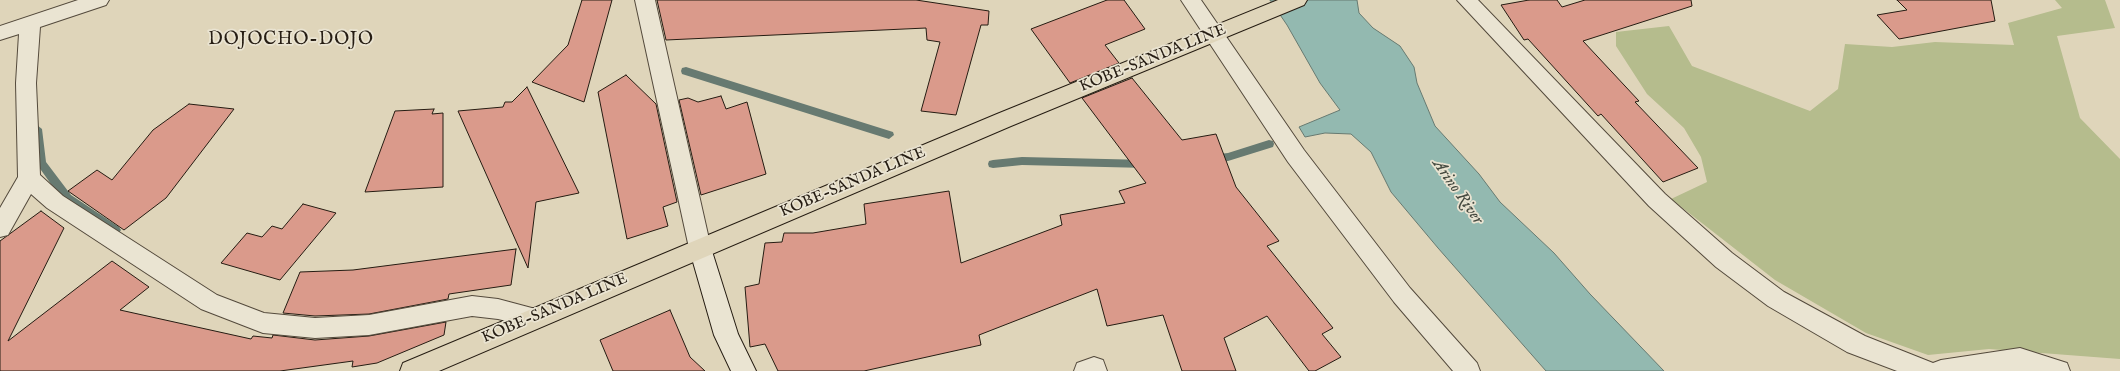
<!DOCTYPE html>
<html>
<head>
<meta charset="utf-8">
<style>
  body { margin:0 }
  canvas { display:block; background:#dfd5ba }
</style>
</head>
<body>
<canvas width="2120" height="371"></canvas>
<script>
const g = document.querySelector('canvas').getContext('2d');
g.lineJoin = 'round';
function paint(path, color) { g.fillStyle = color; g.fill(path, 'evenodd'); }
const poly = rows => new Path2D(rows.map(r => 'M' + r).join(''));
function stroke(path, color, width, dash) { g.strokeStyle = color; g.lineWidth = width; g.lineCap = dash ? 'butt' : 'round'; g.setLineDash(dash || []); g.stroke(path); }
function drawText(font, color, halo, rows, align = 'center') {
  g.font = font + ' "IM FELL English",serif'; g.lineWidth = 3.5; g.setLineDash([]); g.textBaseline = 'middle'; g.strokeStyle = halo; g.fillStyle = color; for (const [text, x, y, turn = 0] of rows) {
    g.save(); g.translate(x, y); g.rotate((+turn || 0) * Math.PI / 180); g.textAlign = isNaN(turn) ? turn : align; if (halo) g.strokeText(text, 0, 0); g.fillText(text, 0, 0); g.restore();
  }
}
paint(poly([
  [2055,0,2105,0,2115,28,2057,36,2080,118,2120,159,2120,359,1989,349,1928,355,1866,333,1775,280,1671,199,1707,182,1701,157,1684,128,1647,94,1616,46,1616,32,1669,26,1692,66,1810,111,1838,89,1845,44,1892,47,1935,42,2014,45,2008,23,2062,8]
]), '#b5bc8d');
const water = poly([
  [1270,0,1357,0,1359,13,1373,28,1400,46,1414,67,1417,83,1435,126,1479,174,1500,202,1554,253,1590,294,1664,371,1546,371,1438,248,1391,192,1371,152,1351,134,1325,133,1305,137,1299,127,1340,110,1320,83,1287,25,1270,0]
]);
paint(water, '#93b9b0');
stroke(water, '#677a71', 1);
paint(poly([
  [686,67,893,132,894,135,889,139,682,74,681,71,682,68,686,67],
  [37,125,42,129,46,162,71,195,119,227,121,230,119,233,111,233,63,201,36,163,32,129,37,125],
  [1269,140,1273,141,1274,144,1273,147,1228,161,1210,163,1206,162,1205,159,1206,156,1210,155,1228,153,1269,140],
  [1022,157,1147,160,1151,161,1152,164,1151,167,1147,168,1022,165,993,168,989,167,988,164,989,161,993,160,1022,157]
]), '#677a71');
const building = poly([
  [582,0,612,0,584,102,532,82,568,45,582,0],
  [657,0,916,0,989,11,988,25,981,25,956,115,921,111,940,42,927,40,926,28,666,40,657,0],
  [1107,0,1124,0,1145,29,1105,45,1119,63,1070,83,1031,29,1107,0],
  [1529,0,1557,0,1562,7,1585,0,1691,0,1692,6,1583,41,1639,101,1635,102,1698,168,1663,182,1601,114,1598,116,1528,39,1524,40,1501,5,1529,0],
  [1897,0,1991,0,1995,21,1899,39,1877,15,1907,10,1897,0],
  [626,75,656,104,677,202,663,207,668,226,627,239,598,92,626,75],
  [1132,78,1182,140,1216,134,1236,187,1279,241,1267,246,1333,328,1322,334,1341,357,1315,371,1309,371,1267,316,1224,338,1236,371,1182,371,1163,315,1107,326,1097,289,979,335,981,345,864,371,778,371,765,344,750,347,745,287,759,284,765,243,782,242,784,233,813,233,866,224,864,204,949,191,961,263,1062,225,1060,215,1125,203,1119,191,1146,183,1082,98,1132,78],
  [527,87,579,193,536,202,528,268,458,111,503,107,505,102,512,102,527,87],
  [721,96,726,109,747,102,766,174,701,195,679,100,688,98,698,102,721,96],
  [189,104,234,109,166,198,124,230,68,191,97,170,112,180,153,130,189,104],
  [434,109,432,114,443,113,443,187,365,192,395,111,434,109],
  [303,204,336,213,280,280,221,263,247,233,262,237,272,226,282,229,303,204],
  [41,211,64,228,8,341,112,261,149,287,120,310,251,339,253,336,272,338,273,335,315,340,369,336,446,322,444,335,377,363,352,367,353,361,280,371,0,371,0,241,41,211],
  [516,249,511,285,449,294,448,299,369,314,315,316,283,313,300,272,353,270,516,249],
  [670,310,690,357,705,371,613,371,600,340,670,310]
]);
paint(building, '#da9a8b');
stroke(building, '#251c12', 1);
const street = poly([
  [78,0,109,0,106,5,40,27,36,83,40,175,63,196,217,295,264,313,315,318,369,315,472,296,498,299,543,311,547,318,543,325,535,328,498,319,472,316,369,335,315,338,263,333,201,309,47,208,31,194,8,235,0,237,0,208,18,177,16,83,19,34,0,40,0,26,78,0],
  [635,0,655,0,711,248,708,255,700,258,692,255,689,248,635,0],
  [1181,0,1201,0,1304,150,1410,288,1477,363,1480,371,1453,371,1394,302,1288,162,1181,0],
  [1457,0,1478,0,1665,194,1732,253,1784,292,1865,336,1933,363,1941,360,2020,348,2067,363,2070,371,1897,371,1847,352,1768,306,1716,267,1649,206,1457,0],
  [1094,357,1103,360,1107,371,1074,371,1077,363,1094,357]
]);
const secondary = poly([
  [700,238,708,241,711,248,738,334,756,371,731,371,714,335,689,248,692,241,700,238]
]);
const primary = poly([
  [1278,0,1307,0,1304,5,1011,126,439,371,400,371,403,363,997,114,1278,0]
]);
stroke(street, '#544a3c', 2);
stroke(secondary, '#251c12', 2);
stroke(primary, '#251c12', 2);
paint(street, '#eae4d2');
paint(secondary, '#eae4d2');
paint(primary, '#dfd5ba');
drawText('16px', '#251c12', '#eae4d2', [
  ["KOBE-SANDA LINE",1153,59,-22],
  ["KOBE-SANDA LINE",853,183,-23],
  ["KOBE-SANDA LINE",555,309,-23]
]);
drawText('italic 17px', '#464b41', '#eae4d2', [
  ["Arino River",1457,192,55]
]);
g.letterSpacing = '1px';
drawText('18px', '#251c12', '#eae4d2', [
  ["DOJOCHO-DOJO",291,40]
]);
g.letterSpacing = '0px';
</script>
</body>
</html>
